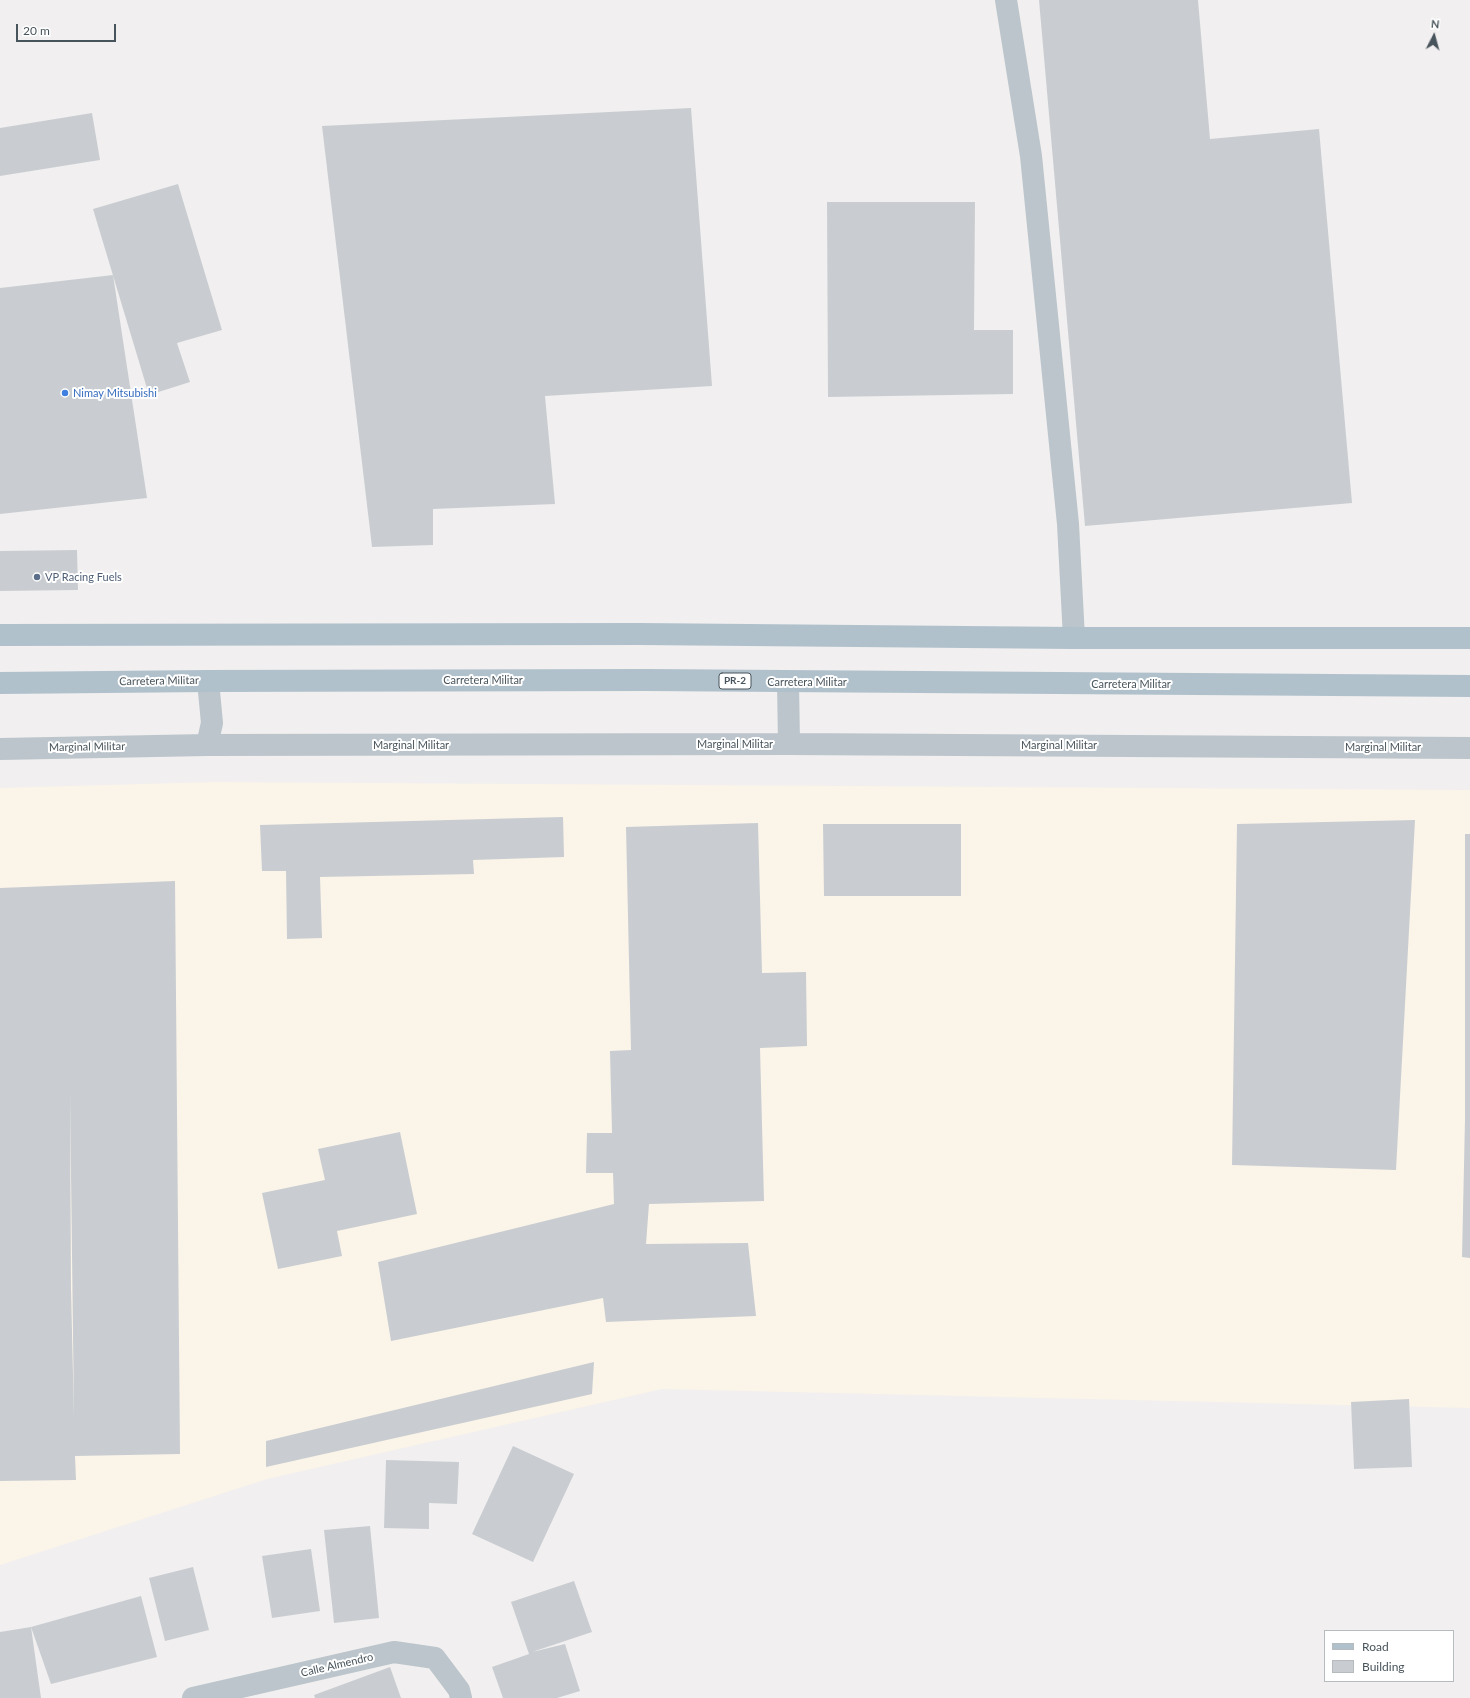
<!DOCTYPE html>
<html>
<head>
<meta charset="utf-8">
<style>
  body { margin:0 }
  #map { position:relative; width:1470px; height:1698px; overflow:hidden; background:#f1efef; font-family:Lato,sans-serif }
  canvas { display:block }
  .legend { position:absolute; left:1324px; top:1630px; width:130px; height:52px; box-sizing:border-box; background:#fff; border:1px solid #b6bbbd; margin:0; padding:5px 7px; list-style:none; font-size:12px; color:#48545b }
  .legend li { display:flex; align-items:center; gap:8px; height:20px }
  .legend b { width:20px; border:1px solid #b6bbbd }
  .north { position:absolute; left:1414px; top:16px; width:40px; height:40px; -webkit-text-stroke:3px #fff; paint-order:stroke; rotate:6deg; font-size:11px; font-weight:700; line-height:16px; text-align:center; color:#48545b }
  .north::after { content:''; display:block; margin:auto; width:14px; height:18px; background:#48545b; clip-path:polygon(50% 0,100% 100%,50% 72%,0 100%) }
  .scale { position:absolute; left:16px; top:24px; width:100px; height:18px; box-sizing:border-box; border:2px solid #48545b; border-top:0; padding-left:5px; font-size:12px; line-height:14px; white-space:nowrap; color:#48545b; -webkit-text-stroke:3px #fff; paint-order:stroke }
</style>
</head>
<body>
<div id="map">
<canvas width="1470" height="1698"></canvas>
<ul class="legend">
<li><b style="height:5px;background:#b0c1cc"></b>Road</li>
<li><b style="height:11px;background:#c9cdd1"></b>Building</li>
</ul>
<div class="north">N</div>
<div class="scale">20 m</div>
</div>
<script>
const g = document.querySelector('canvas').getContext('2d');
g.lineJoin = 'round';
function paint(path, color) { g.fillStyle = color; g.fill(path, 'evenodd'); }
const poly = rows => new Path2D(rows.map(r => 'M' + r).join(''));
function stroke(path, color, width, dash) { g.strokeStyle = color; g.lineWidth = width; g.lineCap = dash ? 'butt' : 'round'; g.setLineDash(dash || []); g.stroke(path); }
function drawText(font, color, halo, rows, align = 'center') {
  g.font = font + ' Lato,sans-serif'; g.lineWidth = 4; g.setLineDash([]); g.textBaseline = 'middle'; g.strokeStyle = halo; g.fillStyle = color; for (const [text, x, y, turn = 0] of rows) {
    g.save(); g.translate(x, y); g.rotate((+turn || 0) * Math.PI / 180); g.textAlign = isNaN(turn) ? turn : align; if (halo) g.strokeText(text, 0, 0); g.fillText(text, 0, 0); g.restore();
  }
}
paint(poly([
  [214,782,1470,790,1470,1408,662,1389,267,1479,0,1565,0,788]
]), '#fbf4e9');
paint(poly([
  [1039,0,1198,0,1210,139,1319,129,1352,503,1085,526],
  [691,108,712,386,545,396,555,504,433,509,433,545,372,547,322,126],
  [92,113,100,160,0,176,0,128],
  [178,184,222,330,177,343,190,382,149,395,93,209],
  [827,202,975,202,974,330,1013,330,1013,394,828,397],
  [113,275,147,498,0,514,0,288],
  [77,550,78,590,0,591,0,551],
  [563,817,564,857,473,860,474,874,320,877,322,938,287,939,286,871,262,871,260,825],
  [1415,820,1396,1170,1232,1165,1237,824],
  [758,823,762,973,806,972,807,1046,760,1048,764,1201,649,1204,646,1244,748,1243,756,1316,606,1322,603,1298,391,1341,378,1262,614,1204,613,1173,586,1173,587,1133,612,1133,610,1051,631,1050,626,827],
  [823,824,961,824,961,896,824,896],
  [1465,834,1470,834,1470,1258,1462,1257,1465,1119],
  [175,881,180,1454,75,1456,76,1480,0,1481,0,888],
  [70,1092,74,1418,71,1288],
  [400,1132,417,1214,337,1231,342,1256,278,1269,262,1193,325,1180,318,1149],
  [594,1362,592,1394,266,1467,266,1441],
  [1409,1399,1412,1467,1354,1469,1351,1402],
  [513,1446,574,1474,533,1562,472,1534],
  [386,1460,459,1462,457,1504,429,1503,429,1529,384,1528],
  [370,1526,379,1618,334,1623,324,1530],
  [311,1549,320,1611,272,1618,262,1556],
  [193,1567,209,1630,165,1641,149,1578],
  [574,1581,592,1632,532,1652,565,1644,580,1691,557,1698,503,1698,492,1667,529,1654,511,1602],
  [141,1596,157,1657,51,1684,31,1627],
  [31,1627,41,1698,0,1698,0,1632],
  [390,1667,401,1698,315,1698,314,1695]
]), '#c9cdd1');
stroke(poly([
  [1006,0,1031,156,1068,524,1074,638],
  [788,682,789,744],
  [207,745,212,723,208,681],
  [0,749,207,745,789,744,1470,748],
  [193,1698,394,1652,435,1658,459,1690,461,1698]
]), '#bbc5cb', 22);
stroke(poly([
  [0,635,639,634,1074,638,1470,638],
  [0,683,208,681,646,680,1470,686]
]), '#b0c1cc', 22);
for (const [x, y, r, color] of [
  [65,393,4,"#3f7fe0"],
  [37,577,4,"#5c6f8a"]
]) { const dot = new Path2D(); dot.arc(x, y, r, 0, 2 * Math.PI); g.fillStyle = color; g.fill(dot); stroke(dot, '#fff', 1.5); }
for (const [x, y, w] of [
  [735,681,32]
]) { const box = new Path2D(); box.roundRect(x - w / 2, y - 8, w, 16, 3); g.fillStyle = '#fff'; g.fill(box); stroke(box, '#48545b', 1); }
drawText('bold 10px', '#48545b', null, [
  ["PR-2",735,681]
]);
drawText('11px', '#366cbe', '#fff', [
  ["Nimay Mitsubishi",73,393]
], 'left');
drawText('11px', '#4e5e75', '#fff', [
  ["VP Racing Fuels",45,577]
], 'left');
drawText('11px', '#48545b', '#fff', [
  ["Carretera Militar",483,680],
  ["Carretera Militar",159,681,-1],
  ["Carretera Militar",807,682],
  ["Carretera Militar",1131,684],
  ["Marginal Militar",735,744],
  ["Marginal Militar",411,745],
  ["Marginal Militar",1059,745],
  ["Marginal Militar",87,747,-1],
  ["Marginal Militar",1383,747],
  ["Calle Almendro",337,1665,-13]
]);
</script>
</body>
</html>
